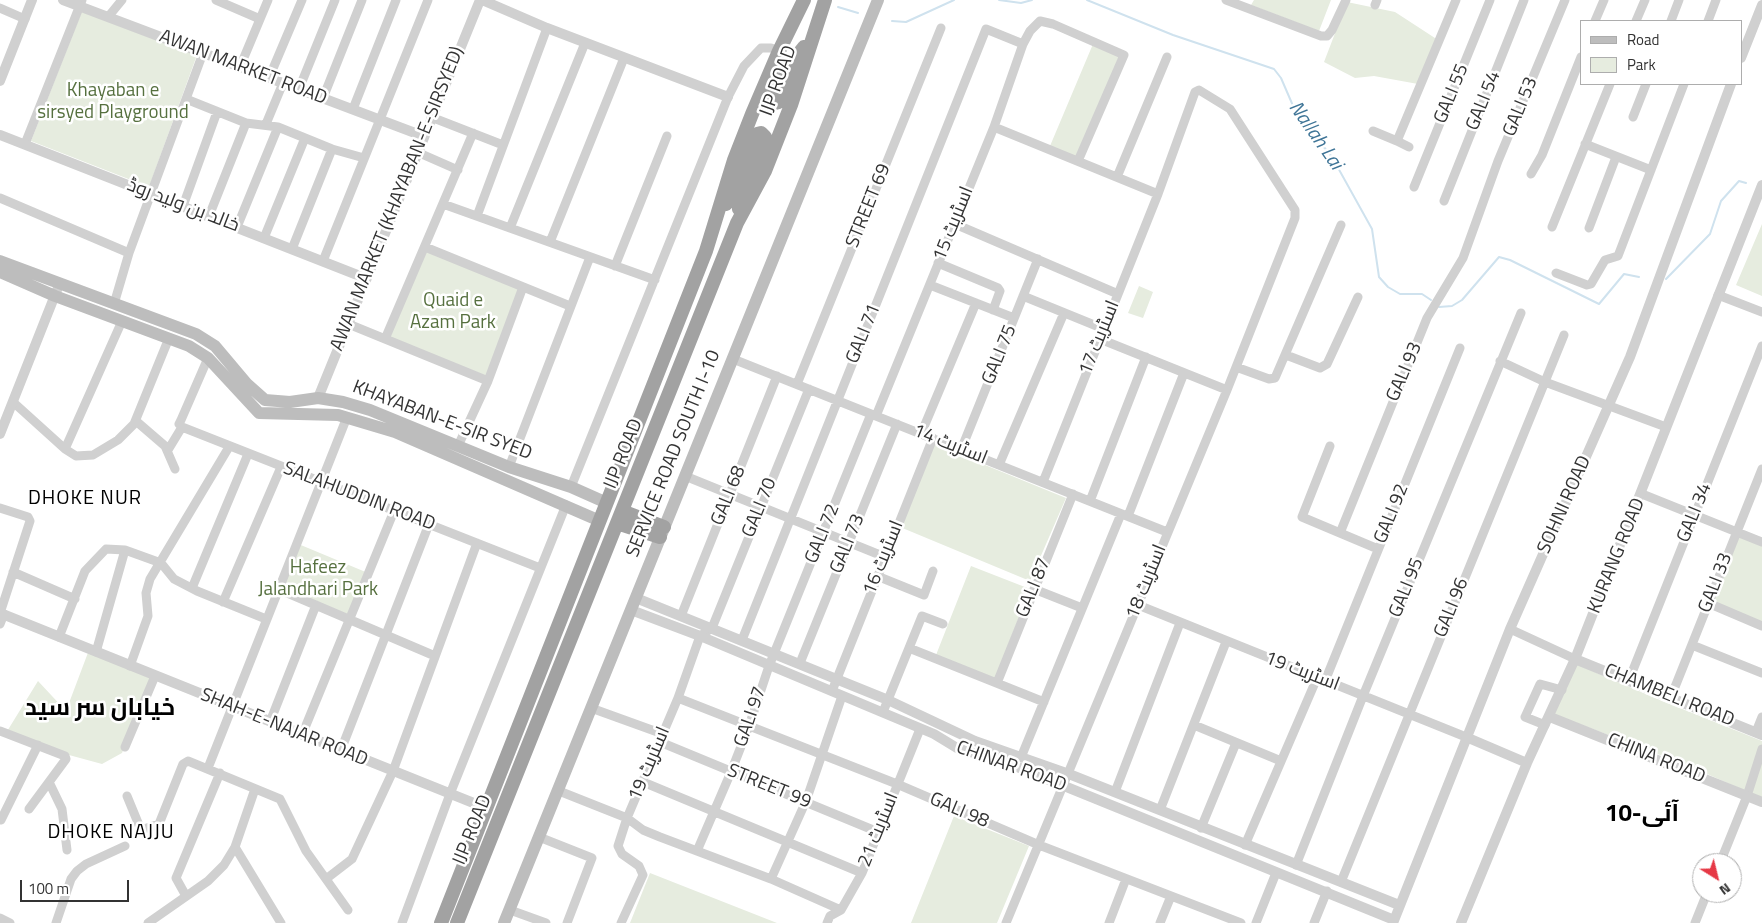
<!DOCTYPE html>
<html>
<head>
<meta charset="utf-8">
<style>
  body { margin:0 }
  #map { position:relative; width:1762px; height:923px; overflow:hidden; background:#fff; font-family:"Titillium Web",sans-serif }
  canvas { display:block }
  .legend { position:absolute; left:1580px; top:20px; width:162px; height:65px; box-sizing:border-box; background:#fff; border:1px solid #adadad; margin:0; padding:6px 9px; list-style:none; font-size:15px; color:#333 }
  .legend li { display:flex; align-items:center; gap:10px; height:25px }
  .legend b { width:25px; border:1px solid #adadad }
  .north { position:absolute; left:1692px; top:853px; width:50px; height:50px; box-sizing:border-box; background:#fff; border:1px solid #adadad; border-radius:50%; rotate:144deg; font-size:14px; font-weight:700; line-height:20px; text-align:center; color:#333 }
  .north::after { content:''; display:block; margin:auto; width:18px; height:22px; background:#e63946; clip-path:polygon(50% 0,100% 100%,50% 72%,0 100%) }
  .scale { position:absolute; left:20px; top:880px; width:109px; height:22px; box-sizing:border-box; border:2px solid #333; border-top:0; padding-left:6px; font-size:15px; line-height:18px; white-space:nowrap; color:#333; -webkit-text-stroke:4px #fff; paint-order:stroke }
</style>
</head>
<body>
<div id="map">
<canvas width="1762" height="923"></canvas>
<ul class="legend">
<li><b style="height:6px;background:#bdbdbd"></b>Road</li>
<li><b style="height:14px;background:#e6ecdf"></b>Park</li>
</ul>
<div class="north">N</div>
<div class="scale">100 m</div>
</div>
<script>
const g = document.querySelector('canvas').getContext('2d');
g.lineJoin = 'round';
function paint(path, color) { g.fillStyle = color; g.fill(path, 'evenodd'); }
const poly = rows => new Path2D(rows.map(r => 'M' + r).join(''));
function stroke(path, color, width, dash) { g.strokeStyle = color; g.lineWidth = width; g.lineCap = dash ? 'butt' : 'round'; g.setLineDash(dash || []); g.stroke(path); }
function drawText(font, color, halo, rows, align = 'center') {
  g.font = font + ' "Titillium Web",Cairo,sans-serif'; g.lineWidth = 5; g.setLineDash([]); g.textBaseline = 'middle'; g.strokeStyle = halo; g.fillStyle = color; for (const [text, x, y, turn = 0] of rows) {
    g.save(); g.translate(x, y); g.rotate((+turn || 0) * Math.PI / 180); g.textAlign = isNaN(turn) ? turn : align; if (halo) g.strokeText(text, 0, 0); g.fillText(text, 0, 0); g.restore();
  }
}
paint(poly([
  [1254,0,1331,0,1319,31,1251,5],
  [1347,2,1395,12,1438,40,1418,84,1374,76,1355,78,1324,62],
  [82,11,197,55,149,187,31,141],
  [1093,44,1119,56,1077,157,1050,146],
  [1762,224,1762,296,1736,285],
  [425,247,523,287,488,381,385,339],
  [1139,286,1153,292,1143,318,1128,313],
  [931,443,1066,498,1030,581,900,527],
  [1736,529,1762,540,1762,623,1707,602],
  [296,543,368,573,349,620,278,589],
  [971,566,1030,589,995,678,936,655],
  [89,650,155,676,122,753,102,764,47,749,6,733,38,681,66,711],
  [1576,664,1655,698,1762,741,1762,798,1691,767,1554,714],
  [954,816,1029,846,997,923,911,923],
  [650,873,777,923,630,923]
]), '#e6ecdf');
stroke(poly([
  [999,0,1021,3,1032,0],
  [1087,0,1173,35,1274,69,1281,78,1300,122,1314,135,1332,157,1372,229,1379,277,1388,287,1400,294,1422,294,1431,300],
  [838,7,858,13],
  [892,21,906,22,954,0],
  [1666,279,1710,234,1721,201,1739,181,1746,183],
  [1439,307,1452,306,1462,300,1499,257,1510,260,1599,304,1624,274,1639,277]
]), '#cfe2ee', 2);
stroke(poly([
  [216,0,260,19],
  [1226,0,1321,36,1327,36,1332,30,1346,0],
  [1375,5,1377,0],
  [0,8,25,19],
  [108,17,122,0],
  [1595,21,1604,0],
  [1636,21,1645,0],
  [1671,21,1679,0],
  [1708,21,1716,0],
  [240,67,268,0],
  [269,78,302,0],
  [299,89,335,0],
  [323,98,362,0],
  [186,99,246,123,278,127,332,149,364,158],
  [353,109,396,0],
  [431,117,503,145],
  [1633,117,1646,84],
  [266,124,283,83],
  [994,127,1158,194],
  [1373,131,1397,141],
  [25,144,82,0],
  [1585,144,1651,170],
  [1409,147,1397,141,1456,0],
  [417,152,458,170],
  [1531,174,1542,155,1581,57],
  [1117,177,1167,57],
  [1414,187,1490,0],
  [0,198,129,253],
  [1444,201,1524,0],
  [443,204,655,280],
  [183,206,217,112],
  [209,216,246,123],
  [477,216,547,28],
  [955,224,1118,294],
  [237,227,278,127],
  [1552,227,1610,84],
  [510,228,585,43],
  [1589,228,1616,157],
  [264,238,305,138],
  [550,242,624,58],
  [425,247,570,306],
  [292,249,332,149],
  [323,261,428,0],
  [938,263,998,288,1000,291,993,310],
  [615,266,667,136],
  [1556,273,1587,285,1591,284,1605,260,1618,256,1684,84],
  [930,285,1014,318],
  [1718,295,1762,312],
  [1023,296,1104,329],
  [114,304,129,253,203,53],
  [346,323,488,381],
  [385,339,473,133],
  [1100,339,1227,390],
  [1286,355,1320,368,1327,364,1358,297],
  [208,358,181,420,179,424,182,427,540,568],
  [733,359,1167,532],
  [1500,361,1545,382,1666,427],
  [1236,367,1269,379,1275,378,1341,225],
  [797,384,941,28],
  [13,402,65,449,76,456,93,455,118,440,134,424,169,338],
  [876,416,994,127,1023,44,1030,31,1040,21,1053,24,1124,55,1078,161],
  [136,421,165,446,175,469],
  [921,434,976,303],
  [458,446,488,381,523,287],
  [1330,446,1302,517,1378,549],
  [65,449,122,321],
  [168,450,182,427],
  [961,450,1038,259],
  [999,465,1064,313],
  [509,467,590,257],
  [685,476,885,557],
  [571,487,728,97,744,66,761,48,771,48,779,51],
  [1642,494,1762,542],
  [1090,501,1146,357],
  [0,508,28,517,30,521,0,613],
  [1128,516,1184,373],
  [1340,533,1427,318,1463,258,1498,161,1565,0],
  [13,572,75,599],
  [877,576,924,595,933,571],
  [192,588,248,454],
  [278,589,435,656],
  [1034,589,1082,608],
  [223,602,281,467],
  [1708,603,1762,626],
  [1138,605,1466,737],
  [681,616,777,376],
  [0,624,4,614],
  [1510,629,1575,659],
  [59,637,85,571,106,549,125,550,161,563,174,579,197,591,266,619],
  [742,640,986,29,1023,44],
  [1692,645,1762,673],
  [909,648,1044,702],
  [96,652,125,550],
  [800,663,897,424],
  [130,666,148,616,146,593,150,579,229,447],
  [1629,680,1762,346],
  [1325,681,1460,348],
  [997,683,1073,494],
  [832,691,933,438],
  [1671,697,1762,469],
  [678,698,897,784,1039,845,1241,923],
  [591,708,663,734],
  [883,712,922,616,943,624],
  [270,722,316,605],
  [1194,725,1281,761],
  [1545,725,1525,717,1540,684,1562,690],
  [0,731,65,756,66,759,29,809],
  [1756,732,1762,717],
  [302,735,394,511],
  [660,742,878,832],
  [125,747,155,676],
  [341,750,429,524],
  [1022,755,1121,514],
  [208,768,347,417],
  [49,782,62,809,67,850],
  [643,782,862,873],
  [559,791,627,818,643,830,660,837,771,879,841,910],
  [1115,792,1180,623],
  [127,796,141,830,159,824,183,764,188,761,280,799,306,851,348,910],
  [1160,810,1226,642],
  [1,820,38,745],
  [1201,828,1236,743],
  [539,837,592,858,567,923],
  [1245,845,1317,678],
  [235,847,281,923],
  [697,851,731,772,749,726,769,666,871,414],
  [1720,863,1747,796,1762,749],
  [1296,865,1363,696,1521,313],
  [326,879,352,859,393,771,477,543],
  [771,879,806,801,842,696],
  [1341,882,1564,335],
  [186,896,176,878,220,773],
  [510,910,546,923],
  [0,918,10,923],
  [56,923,71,879,77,871,86,864,125,846],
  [148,923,208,881,224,865,235,847,255,789],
  [402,923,450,794,566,505],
  [621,923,643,875,639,866,622,854,618,846,627,818,678,698,700,636,712,628,809,389],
  [827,923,830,916,841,910,862,873,920,729],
  [1006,923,1227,390,1295,218,1295,210,1230,109,1199,90,1195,92,1158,194,1043,482],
  [1109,923,1126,879],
  [1160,923,1171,896],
  [1256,923,1276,873],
  [1314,923,1327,891],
  [1695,923,1707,893]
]), '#d0d0d0', 9);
stroke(poly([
  [63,0,423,136],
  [482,0,547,28,728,97],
  [1741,58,1762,5],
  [0,81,32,0],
  [0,135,365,278],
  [318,398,480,0],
  [0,434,57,290],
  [636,598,888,700,975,741,1069,774,1399,905],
  [631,610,700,636,934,734,957,748,1010,764,1394,920],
  [0,613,486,808],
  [1575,659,1762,735],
  [1550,717,1762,802],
  [1466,737,1527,763],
  [1393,923,1510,629,1630,357,1731,84],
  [1461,923,1527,763,1575,659,1762,185]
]), '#d0d0d0', 10);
stroke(poly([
  [0,261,196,334,215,346,247,384,265,400,290,402,318,398,343,402,370,410,509,467,571,487,607,503],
  [0,272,55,296,189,346,208,358,259,413,338,415,395,432,600,521],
  [504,923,878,0]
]), '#bdbdbd', 12);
stroke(poly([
  [779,55,779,77,771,99,775,103,779,102,800,52,804,47],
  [726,204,732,196,757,134,761,133,765,137,739,209],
  [622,511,664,527],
  [617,523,660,537],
  [441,923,706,251,734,160,752,114,779,51,804,0],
  [457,923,737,223,765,171,791,105,825,0]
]), '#a2a2a2', 14);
drawText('19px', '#333', '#fff', [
  ["AWAN MARKET ROAD",243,68,21],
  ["IJP ROAD",779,81,-70],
  ["GALI 55",1452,94,-68],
  ["GALI 54",1484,101,-68],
  ["GALI 53",1521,107,-68],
  ["AWAN MARKET (KHAYABAN-E-SIRSYED)",398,199,-68],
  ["خالد بن ولید روڈ",183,206,21],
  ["STREET 69",869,206,-68],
  ["اسٹریٹ 15",954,224,-68],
  ["GALI 71",864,334,-68],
  ["اسٹریٹ 17",1100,338,-68],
  ["GALI 75",1000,355,-68],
  ["GALI 93",1405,372,-67],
  ["KHAYABAN-E-SIR SYED",442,421,21],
  ["اسٹریٹ 14",950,445,22],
  ["IJP ROAD",624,454,-68],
  ["SERVICE ROAD SOUTH I-10",674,454,-68],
  ["GALI 68",729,496,-68],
  ["SALAHUDDIN ROAD",359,497,21],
  ["SOHNI ROAD",1565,505,-66],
  ["GALI 70",760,508,-68],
  ["GALI 34",1695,513,-68],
  ["GALI 92",1392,514,-68],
  ["GALI 72",823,534,-68],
  ["GALI 73",848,544,-68],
  ["KURANG ROAD",1617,556,-68],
  ["اسٹریٹ 16",884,558,-68],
  ["اسٹریٹ 18",1147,582,-68],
  ["GALI 33",1716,583,-69],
  ["GALI 87",1034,588,-68],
  ["GALI 95",1407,588,-68],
  ["GALI 96",1452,608,-68],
  ["اسٹریٹ 19",1302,672,21],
  ["CHAMBELI ROAD",1669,696,22],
  ["GALI 97",751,717,-71],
  ["SHAH-E-NAJAR ROAD",284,728,22],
  ["CHINA ROAD",1656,759,22],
  ["اسٹریٹ 19",650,764,-67],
  ["CHINAR ROAD",1011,767,20],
  ["STREET 99",769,787,22],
  ["GALI 98",959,811,23],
  ["IJP ROAD",473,830,-68],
  ["اسٹریٹ 21",879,830,-68]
]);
drawText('19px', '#56703f', '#fff', [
  ["Khayaban e",113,91],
  ["sirsyed Playground",113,113],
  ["Quaid e",453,301],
  ["Azam Park",453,323],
  ["Hafeez",318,568],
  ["Jalandhari Park",318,590]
]);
drawText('italic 20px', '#3f7597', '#fff', [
  ["Nallah Lai",1315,136,55]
]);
g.letterSpacing = '1px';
drawText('20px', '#000', '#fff', [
  ["DHOKE NUR",85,499],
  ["DHOKE NAJJU",111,833]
]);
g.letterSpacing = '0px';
drawText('bold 24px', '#000', '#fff', [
  ["خیابان سر سید",100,709],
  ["آئی-10",1642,815]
]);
</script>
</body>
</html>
